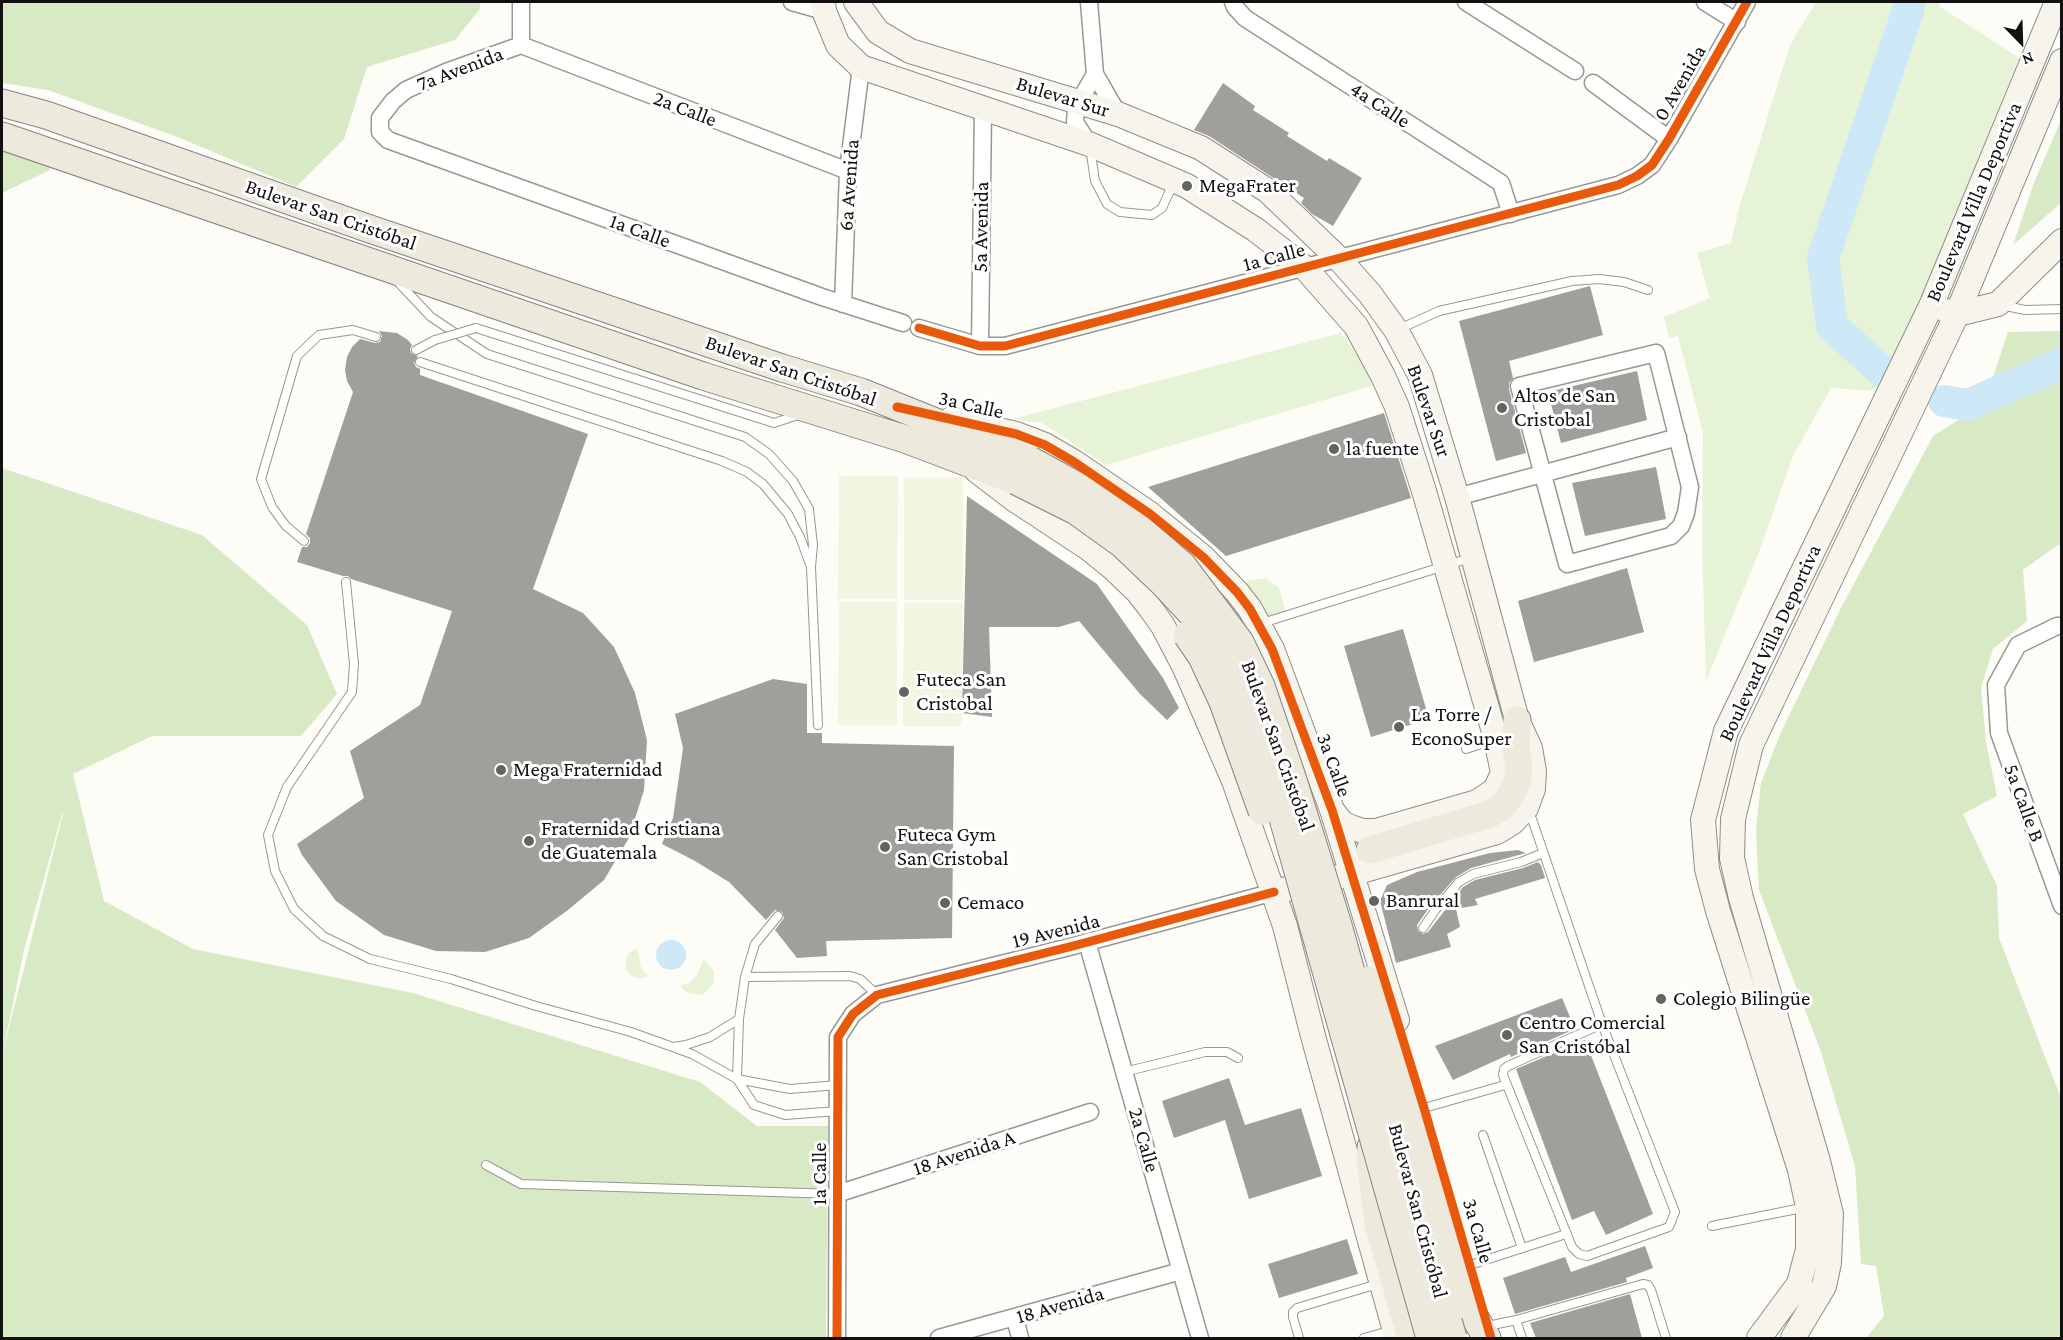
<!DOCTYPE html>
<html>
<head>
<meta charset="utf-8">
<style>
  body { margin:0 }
  #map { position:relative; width:2063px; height:1340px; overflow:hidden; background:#fdfcf7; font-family:"Crimson Pro",serif }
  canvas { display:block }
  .frame { position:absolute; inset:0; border:3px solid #111; pointer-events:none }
  .north { position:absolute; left:1991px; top:12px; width:60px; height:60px; -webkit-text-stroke:4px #fff; paint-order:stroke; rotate:157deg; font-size:16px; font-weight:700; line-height:24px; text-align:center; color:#111 }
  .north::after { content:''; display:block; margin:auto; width:21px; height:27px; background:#111; clip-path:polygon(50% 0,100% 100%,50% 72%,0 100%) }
</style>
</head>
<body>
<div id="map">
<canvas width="2063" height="1340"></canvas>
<div class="frame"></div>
<div class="north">N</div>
</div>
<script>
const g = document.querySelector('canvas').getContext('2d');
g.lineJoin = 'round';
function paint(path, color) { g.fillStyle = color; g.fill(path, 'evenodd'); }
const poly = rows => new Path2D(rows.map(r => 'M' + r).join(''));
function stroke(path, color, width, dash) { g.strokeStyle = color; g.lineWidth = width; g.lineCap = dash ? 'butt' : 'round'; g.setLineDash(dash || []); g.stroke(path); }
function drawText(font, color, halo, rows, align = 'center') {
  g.font = font + ' "Crimson Pro",serif'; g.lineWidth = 6; g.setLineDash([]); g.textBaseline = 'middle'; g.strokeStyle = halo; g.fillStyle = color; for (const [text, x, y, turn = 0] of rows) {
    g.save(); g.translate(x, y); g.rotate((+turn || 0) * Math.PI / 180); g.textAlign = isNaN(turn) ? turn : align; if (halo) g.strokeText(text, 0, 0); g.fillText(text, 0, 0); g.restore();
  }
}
paint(poly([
  [1816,2,1940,2,1939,6,2019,58,1906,335,1873,391,1831,388,1793,456,1759,552,1706,681,1702,544,1703,433,1678,336,1669,338,1664,317,1710,298,1697,253,1731,243,1739,208,1790,45],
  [1341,333,1360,359,1375,385,1106,465,1042,423,1012,419],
  [1266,578,1279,588,1286,613,1262,620,1242,588,1249,580],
  [638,949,641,968,648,976,640,979,630,975,625,968,627,956,631,951],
  [704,959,714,971,714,982,703,995,686,992,680,986,690,982,697,975]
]), '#e7f3d7');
paint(poly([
  [2,2,480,2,480,9,455,40,367,67,344,139,296,187,180,138,48,90,2,83],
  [2061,120,2061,203,2013,245,2034,183],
  [2,142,53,151,50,170,2,193],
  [2061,331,2061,546,2058,545,2023,570,2027,621,1993,649,1981,688,1986,742,1997,796,1963,814,1997,886,1999,938,2061,1098,2061,1338,1866,1338,1884,1316,1876,1266,1861,1264,1855,1166,1821,1052,1759,890,1756,830,1761,783,1781,732,1841,608,1933,436,1984,404,2008,332],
  [2,468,202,535,307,625,337,694,301,736,152,736,73,774,104,901,193,949,413,993,700,1082,757,1126,828,1126,826,1338,2,1338],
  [62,814,63,814,4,1047,24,950]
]), '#d8eac5');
paint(poly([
  [839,476,898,476,897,599,838,599],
  [904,477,963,477,963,600,904,600],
  [839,602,897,602,897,725,838,725],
  [904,603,963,603,962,726,903,726]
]), '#f0f6e1');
paint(poly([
  '656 955a15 15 0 1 1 30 0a15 15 0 1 1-30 0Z'
]), '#cde8f7');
stroke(poly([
  [1885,374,1832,326,1823,258,1908,11,1909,2],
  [1944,401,1968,405,2062,363]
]), '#cde8f7', 32);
paint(poly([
  [1223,83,1255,106,1253,110,1289,133,1287,136,1327,161,1329,158,1362,178,1333,226,1312,214,1301,203,1304,198,1209,136,1194,130],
  [1590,286,1603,335,1509,361,1513,378,1509,383,1509,389,1526,453,1496,461,1459,321],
  [379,331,397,333,408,340,412,345,410,349,411,353,418,356,414,363,416,367,420,369,420,375,588,434,533,589,583,613,614,647,635,693,647,740,644,790,629,838,604,880,568,910,529,938,485,952,436,951,384,935,336,901,302,855,297,844,364,798,350,751,420,705,452,611,351,579,348,576,343,576,297,562,302,547,307,547,310,543,310,538,306,534,353,392,347,381,345,370,347,357,352,347,360,339,375,343,380,342,382,336],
  [1637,371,1647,420,1561,443,1548,392],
  [1384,413,1411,498,1226,556,1148,487],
  [1656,467,1666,519,1585,536,1572,483],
  [967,496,1097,584,1163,678,1179,708,1167,720,1140,694,1079,621,1059,627,989,627,992,717,962,713],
  [1627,568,1644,632,1534,662,1518,601],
  [1403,629,1429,719,1371,737,1344,646],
  [773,679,807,684,807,733,822,733,822,743,954,746,952,938,826,941,827,956,797,958,775,930,784,918,782,912,775,910,766,920,729,882,695,861,662,844,673,818,683,748,675,714],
  [1518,850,1526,853,1471,868,1456,877,1431,905,1417,925,1418,931,1423,934,1428,932,1463,887,1475,880,1523,868,1538,862,1541,865,1545,878,1475,899,1478,905,1456,909,1460,927,1447,934,1451,947,1396,963,1380,901,1387,885,1417,872,1490,853],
  [1562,998,1575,1029,1511,1057,1510,1054,1453,1080,1435,1046],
  [1585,1040,1653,1214,1606,1235,1594,1211,1572,1220,1516,1069],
  [1229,1078,1245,1125,1301,1108,1322,1176,1249,1199,1225,1120,1174,1138,1162,1101],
  [1347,1239,1358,1274,1279,1298,1268,1264],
  [1645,1246,1653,1268,1626,1278,1627,1282,1515,1314,1503,1278,1565,1257,1571,1272],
  [1630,1294,1642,1338,1536,1338,1530,1323]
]), '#a19f9c');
const lane = poly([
  [1090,147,1095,181,1107,204,1120,212,1152,215,1162,208,1174,182],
  [397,281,431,317,487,354,745,437,769,454,793,481,809,509,813,545,811,567,818,725],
  [2001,305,2025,310,2062,309],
  [476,328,774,423,801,414],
  [1397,330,1439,311,1572,281,1599,279,1624,282,1648,290],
  [416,350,435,340],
  [420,362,722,461,747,472,763,484,788,514,800,537,810,564],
  [304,541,286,526,272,507,261,479,297,356,319,335,353,330,376,337],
  [346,582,354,664,352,692,287,787,268,835,275,871,294,909,323,936,370,959,451,979,536,1006,631,1032,692,1054,737,1079,790,1089,838,1085],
  [1259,624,1470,558],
  [1466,749,1493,740],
  [1527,811,1532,819,1602,1024,1675,1212,1669,1227,1587,1256,1579,1254,1572,1247,1503,1075,1504,1069,1508,1066,1602,1024],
  [1423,928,1436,909,1459,882,1473,874,1521,862,1543,853],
  [745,977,850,976,860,979,877,995],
  [739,1019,737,1079,754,1105,785,1115,838,1111],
  [673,1047,686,1045,710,1037,739,1019,745,977,755,944,778,916],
  [1124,1072,1205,1052,1227,1052,1238,1058],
  [1424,1108,1505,1085],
  [1483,1135,1522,1248],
  [486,1165,521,1184,837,1194],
  [1712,1226,1807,1207],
  [1470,1265,1566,1234],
  [1516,1320,1522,1338],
  [1488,1326,1516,1320,1643,1284,1648,1285,1651,1290,1666,1338],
  [1299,1338,1293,1317,1293,1312,1297,1308,1381,1283],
  [1364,1338,1393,1330]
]);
const street = poly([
  [792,2,824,11],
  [1089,2,1095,74,1118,114],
  [1233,2,1235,7,1245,18,1501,183,1511,214],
  [1466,2,1575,71],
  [1705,2,1737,22],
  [521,45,446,72,406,90,393,101,380,118,380,132,388,140,822,297,903,323],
  [521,45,848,171],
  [521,45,521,2],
  [1593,83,1669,139],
  [1089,144,1075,122,1076,110,1079,102,1095,74],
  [843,304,848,171,861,67],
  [919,328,980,346,1005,346,1618,185,1637,176,1652,165,1669,139,1747,2],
  [980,346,983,109],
  [1656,353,1690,487,1686,513,1681,526,1671,536,1567,564,1519,386,1656,353],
  [1457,497,1678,437],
  [2062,626,2057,626,2018,645,1996,685,1999,733,2062,906],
  [1087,942,1200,1338],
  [837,1194,1090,1112],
  [1015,1318,1020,1338],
  [837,1338,838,1037,853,1014,877,995,1073,946,1274,892],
  [939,1338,1181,1271]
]);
const secondary = poly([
  [823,2,824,11,838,45,861,67,1089,144,1187,186,1256,230,1305,268,1356,326,1383,376,1397,407,1424,491,1496,739,1503,773,1495,790,1477,802,1376,831,1363,831,1353,828,1342,823,1332,810],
  [856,2,878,32,910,51,1118,114,1201,148,1268,191,1339,259,1370,294,1396,330,1420,375,1457,497,1517,720,1530,748,1534,771,1533,789,1526,808,1513,822,1497,832,1351,874,1274,892],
  [1947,311,1957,314,1998,304,2062,241],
  [951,419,1016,434,1045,445,1074,462,1150,514,1203,557,1237,592,1250,609,1272,649,1332,810,1397,1020],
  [977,471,1015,500,1088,548,1114,569,1137,591,1151,609,1163,626,1185,668,1234,781,1285,926,1313,1036,1397,1338],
  [1759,1338,1799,1284,1808,1249,1808,1207,1800,1170,1718,911,1707,869,1703,820,1726,731,1931,306,2057,2],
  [1793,1338,1824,1286,1829,1263,1831,1214,1818,1161,1741,898,1732,858,1733,819,1751,745,1957,314,2062,61]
]);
const primary = poly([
  [2,103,46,115,367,228,782,368,861,392,1030,460],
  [2,136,703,376,905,439,1016,481],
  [1370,850,1490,814,1502,807,1511,795,1517,782,1519,768,1516,748,1517,720],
  [1371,1147,1370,1161,1378,1223,1411,1338],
  [1468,1306,1487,1338]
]);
stroke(lane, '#979795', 10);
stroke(street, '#979795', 19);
stroke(secondary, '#8e8d8b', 26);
stroke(primary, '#858482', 29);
stroke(lane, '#fffffe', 8);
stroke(street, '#fffffe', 16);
stroke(secondary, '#f6f4eb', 24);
stroke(primary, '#ede9dc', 27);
const laneBridge = poly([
  [435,340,476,328]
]);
const primaryBridge = poly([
  [1030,460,1092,494,1136,525,1183,566,1240,642,1261,686,1293,780,1338,925,1453,1338],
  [1016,481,1076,511,1122,544,1165,585,1205,628,1225,661,1269,769,1430,1338],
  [1187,635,1202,657,1223,702,1262,811],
  [1369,980,1386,1023,1402,1075,1468,1306]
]);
stroke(laneBridge, '#979795', 10, []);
stroke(primaryBridge, '#858482', 29, []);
stroke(laneBridge, '#fffffe', 8);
stroke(primaryBridge, '#ede9dc', 27);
stroke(poly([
  [919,328,980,346,1005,346,1618,185,1637,176,1652,165,1669,139,1747,2],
  [897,407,1016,434,1045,445,1074,462,1150,514,1203,557,1237,592,1250,609,1272,649,1332,810,1424,1108,1491,1338],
  [837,1338,838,1037,853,1014,877,995,1073,946,1274,892]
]), '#e8590c', 9);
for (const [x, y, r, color] of [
  [1187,186,6,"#646362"],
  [1502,408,6,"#646362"],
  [1334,449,6,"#646362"],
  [904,692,6,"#646362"],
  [1399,727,6,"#646362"],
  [501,770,6,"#646362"],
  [529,841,6,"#646362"],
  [885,847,6,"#646362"],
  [1374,901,6,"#646362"],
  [945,903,6,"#646362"],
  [1661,999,6,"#646362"],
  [1507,1035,6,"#646362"]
]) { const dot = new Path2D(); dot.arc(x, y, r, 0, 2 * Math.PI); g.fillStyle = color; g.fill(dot); stroke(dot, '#fff', 2); }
drawText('21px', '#111', '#fff', [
  ["7a Avenida",460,69,-21],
  ["0 Avenida",1680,83,-60],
  ["Bulevar Sur",1063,97,17],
  ["4a Calle",1380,105,33],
  ["2a Calle",685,109,21],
  ["6a Avenida",849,185,-86],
  ["Boulevard Villa Deportiva",1974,202,-67],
  ["Bulevar San Cristóbal",331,215,19],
  ["5a Avenida",981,227,-89],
  ["1a Calle",640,231,20],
  ["1a Calle",1274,257,-15],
  ["Bulevar San Cristóbal",791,371,19],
  ["3a Calle",971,405,13],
  ["Bulevar Sur",1429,411,71],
  ["Boulevard Villa Deportiva",1770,643,-65],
  ["Bulevar San Cristóbal",1278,746,70],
  ["3a Calle",1334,765,70],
  ["5a Calle B",2024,803,70],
  ["19 Avenida",1056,931,-14],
  ["2a Calle",1144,1140,74],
  ["18 Avenida A",964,1153,-18],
  ["1a Calle",820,1174,-90],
  ["Bulevar San Cristóbal",1418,1211,75],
  ["3a Calle",1478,1231,74],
  ["18 Avenida",1060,1305,-16]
]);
drawText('21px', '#111', '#fff', [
  ["MegaFrater",1199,186],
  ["Altos de San",1514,396],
  ["Cristobal",1514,420],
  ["la fuente",1346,449],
  ["Futeca San",916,680],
  ["Cristobal",916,704],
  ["La Torre /",1411,715],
  ["EconoSuper",1411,739],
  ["Mega Fraternidad",513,770],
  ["Fraternidad Cristiana",541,829],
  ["de Guatemala",541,853],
  ["Futeca Gym",897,835],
  ["San Cristobal",897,859],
  ["Banrural",1386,901],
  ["Cemaco",957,903],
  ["Colegio Bilingüe",1673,999],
  ["Centro Comercial",1519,1023],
  ["San Cristóbal",1519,1047]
], 'left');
</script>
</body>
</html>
